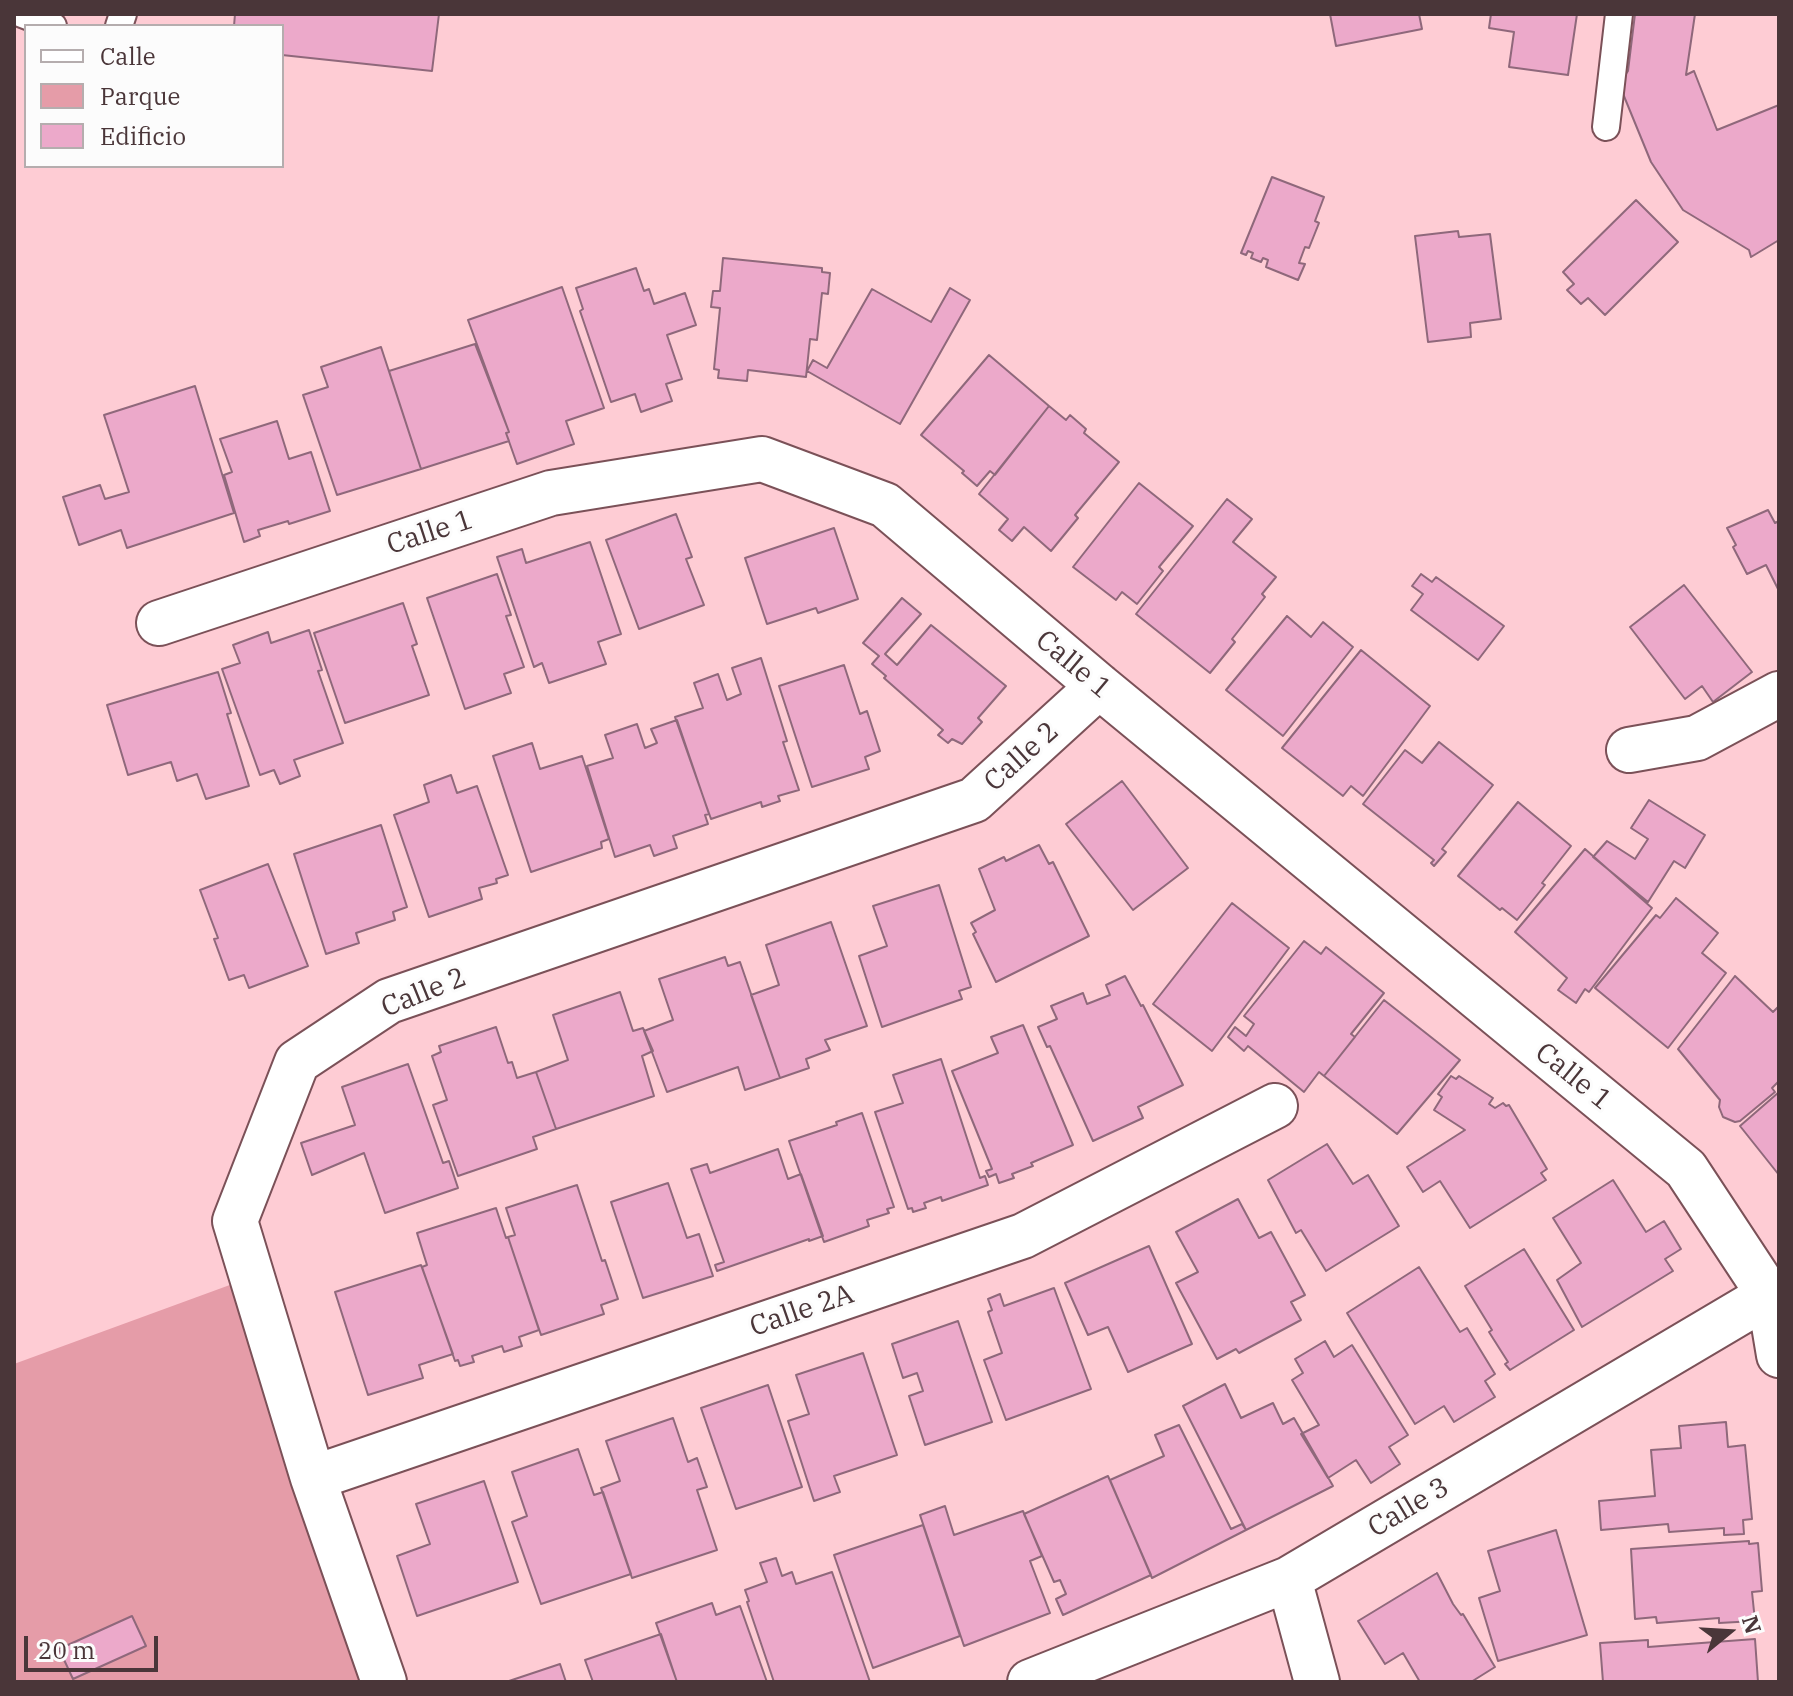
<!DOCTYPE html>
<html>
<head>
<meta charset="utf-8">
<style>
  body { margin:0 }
  #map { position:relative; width:1793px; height:1696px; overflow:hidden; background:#feccd4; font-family:"IBM Plex Serif",serif }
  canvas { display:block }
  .frame { position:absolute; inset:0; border:16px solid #4a3639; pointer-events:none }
  .legend { position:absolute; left:24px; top:24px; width:260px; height:144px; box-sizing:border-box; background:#fcfcfc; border:2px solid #b5adae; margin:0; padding:10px 14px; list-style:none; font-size:24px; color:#4a3639 }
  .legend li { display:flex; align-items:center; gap:16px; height:40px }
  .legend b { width:40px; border:2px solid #b5adae }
  .north { position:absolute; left:1689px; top:1592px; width:80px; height:80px; -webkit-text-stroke:6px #fcfcfc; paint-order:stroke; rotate:72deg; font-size:22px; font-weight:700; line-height:32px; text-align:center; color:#4a3639 }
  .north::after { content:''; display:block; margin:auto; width:28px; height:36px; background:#4a3639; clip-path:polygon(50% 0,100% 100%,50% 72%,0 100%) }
  .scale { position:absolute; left:24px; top:1636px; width:134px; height:36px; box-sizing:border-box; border:4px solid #4a3639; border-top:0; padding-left:10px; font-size:24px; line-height:28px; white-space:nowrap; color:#4a3639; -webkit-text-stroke:6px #fcfcfc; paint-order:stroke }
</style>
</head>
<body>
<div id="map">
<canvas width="1793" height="1696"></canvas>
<div class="frame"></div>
<ul class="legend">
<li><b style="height:10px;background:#fff"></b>Calle</li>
<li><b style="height:22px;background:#e59ca8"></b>Parque</li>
<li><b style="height:22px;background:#eca9ca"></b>Edificio</li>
</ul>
<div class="north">N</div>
<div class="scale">20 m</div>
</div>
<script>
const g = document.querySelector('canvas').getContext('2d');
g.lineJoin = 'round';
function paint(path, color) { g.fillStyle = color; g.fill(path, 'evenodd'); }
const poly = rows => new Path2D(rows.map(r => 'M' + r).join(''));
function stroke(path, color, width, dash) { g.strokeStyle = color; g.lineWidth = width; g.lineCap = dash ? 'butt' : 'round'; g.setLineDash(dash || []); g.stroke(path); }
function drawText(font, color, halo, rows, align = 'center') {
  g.font = font + ' "IBM Plex Serif",serif'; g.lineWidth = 6; g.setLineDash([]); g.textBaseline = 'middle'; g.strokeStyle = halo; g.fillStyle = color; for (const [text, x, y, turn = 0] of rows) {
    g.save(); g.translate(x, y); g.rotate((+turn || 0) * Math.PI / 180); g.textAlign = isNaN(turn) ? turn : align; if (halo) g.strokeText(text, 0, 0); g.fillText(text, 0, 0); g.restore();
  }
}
paint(poly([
  [238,1282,361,1682,14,1682,14,1364]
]), '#e59ca8');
const building = poly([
  [235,14,439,14,432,71,282,55,282,26,234,26,235,14],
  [1330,14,1419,14,1422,29,1336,46,1330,14],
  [1491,14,1577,14,1568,75,1509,67,1514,32,1489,28,1491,14],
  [1635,14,1695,14,1686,75,1694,71,1717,130,1779,105,1779,240,1751,257,1749,250,1683,210,1651,162,1619,84,1628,71,1635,14],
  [1272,177,1324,197,1315,221,1319,223,1309,248,1305,247,1299,263,1305,264,1298,280,1266,267,1268,260,1263,258,1261,262,1251,258,1253,253,1248,251,1246,255,1241,253,1272,177],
  [1636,200,1678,242,1605,315,1588,298,1581,304,1567,290,1574,284,1563,272,1636,200],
  [1458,231,1459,237,1490,234,1501,319,1470,323,1471,337,1428,342,1415,236,1458,231],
  [723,258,822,268,822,272,830,273,828,294,822,293,817,340,810,339,806,377,748,370,747,381,718,378,719,370,714,369,720,308,711,307,713,291,720,291,723,258],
  [636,268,644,291,649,289,654,304,685,293,696,325,667,335,682,379,666,384,672,401,641,412,635,394,611,402,580,311,583,309,576,288,636,268],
  [562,287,604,408,566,421,574,444,517,464,506,433,509,432,468,320,562,287],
  [950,288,970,300,900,424,807,371,813,360,827,368,872,289,931,322,950,288],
  [475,344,509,432,506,433,509,441,421,469,389,371,475,344],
  [381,347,421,469,337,495,303,395,328,387,321,367,381,347],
  [989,355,1049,406,995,475,990,471,977,486,962,473,964,471,921,435,989,355],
  [195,386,234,513,127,548,121,530,79,545,63,497,100,485,105,499,129,492,104,415,195,386],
  [1049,406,1066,420,1070,415,1086,429,1084,433,1119,462,1075,515,1078,518,1051,551,1024,527,1012,541,999,530,1008,519,979,494,1049,406],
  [277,421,289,459,311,452,330,511,289,524,288,521,258,530,260,536,244,542,224,475,232,472,220,439,277,421],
  [1139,483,1193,526,1159,567,1163,571,1137,604,1122,592,1116,600,1073,567,1139,483],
  [1227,499,1252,519,1233,542,1276,577,1262,594,1265,597,1232,639,1235,642,1210,673,1136,614,1227,499],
  [1768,510,1775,523,1779,521,1779,591,1766,565,1747,574,1733,547,1736,545,1727,528,1768,510],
  [676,514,692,557,686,559,704,605,639,629,606,540,676,514],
  [834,528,858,599,818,613,816,608,767,624,745,558,834,528],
  [590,542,621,634,598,642,606,664,549,683,542,663,534,667,497,557,522,549,526,563,590,542],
  [497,574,511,615,506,616,524,667,504,674,511,693,465,709,427,598,497,574],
  [1421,574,1432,582,1436,577,1504,626,1478,660,1411,610,1423,594,1412,586,1421,574],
  [1684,585,1752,672,1713,702,1702,686,1685,699,1630,627,1684,585],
  [902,598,921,614,885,654,897,665,931,625,1006,686,978,718,982,722,962,744,952,739,948,743,938,735,943,730,884,678,886,676,872,664,879,656,863,643,902,598],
  [403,603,417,644,412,646,429,695,345,723,314,633,403,603],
  [1287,616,1311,637,1323,622,1353,647,1283,736,1226,690,1287,616],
  [309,630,322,670,318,671,343,743,294,760,300,776,280,784,274,770,260,775,222,669,240,663,233,645,268,632,271,643,309,630],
  [1361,650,1430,706,1363,796,1351,786,1343,796,1282,748,1361,650],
  [761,658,787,741,783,742,799,790,778,796,780,801,762,807,761,802,711,819,675,717,703,708,694,683,718,674,727,700,741,694,732,668,761,658],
  [844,665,860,714,867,711,880,751,865,757,869,769,812,787,779,686,844,665],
  [218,672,231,713,227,714,249,786,206,799,197,774,177,781,171,762,128,775,107,705,218,672],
  [677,720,709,814,705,815,708,824,673,836,677,848,654,856,650,845,615,857,587,766,613,758,605,735,637,724,645,748,657,743,651,729,677,720],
  [1439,742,1493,785,1442,849,1446,852,1434,866,1431,863,1434,860,1363,804,1405,750,1422,763,1439,742],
  [532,743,540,769,582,756,609,839,601,842,602,848,531,872,493,756,532,743],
  [451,775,457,793,477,786,508,875,496,879,497,883,479,888,482,899,429,917,394,815,429,802,424,785,451,775],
  [1122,781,1188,868,1133,910,1066,824,1122,781],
  [1649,800,1705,835,1685,868,1674,861,1648,902,1593,857,1607,841,1635,859,1648,839,1631,828,1649,800],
  [1518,802,1571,846,1542,883,1545,885,1517,920,1502,908,1500,910,1458,876,1518,802],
  [381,825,407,907,393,912,395,920,356,933,359,943,326,954,294,854,381,825],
  [1039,845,1049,864,1053,862,1089,936,996,982,973,934,976,932,971,923,995,910,979,869,1004,857,1006,861,1039,845],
  [1585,849,1652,908,1589,992,1585,989,1576,1003,1558,990,1567,978,1515,932,1585,849],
  [268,864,308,966,249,988,244,975,229,980,214,939,218,938,200,890,268,864],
  [939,885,971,987,959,991,962,999,882,1027,859,956,887,946,873,906,939,885],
  [1676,898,1718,933,1702,953,1726,973,1668,1048,1595,988,1656,915,1660,918,1676,898],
  [1232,903,1289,948,1212,1051,1153,1004,1232,903],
  [831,922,867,1026,825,1040,830,1050,806,1059,809,1068,780,1078,751,995,779,985,766,945,831,922],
  [1304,941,1321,954,1326,947,1384,993,1351,1034,1355,1037,1324,1076,1319,1072,1304,1092,1248,1046,1244,1051,1228,1037,1235,1027,1246,1036,1254,1024,1244,1016,1304,941],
  [725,957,728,966,740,962,780,1078,745,1090,738,1067,667,1092,644,1031,673,1020,659,979,725,957],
  [1125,976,1141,1006,1143,1005,1183,1085,1138,1107,1143,1118,1093,1141,1050,1046,1047,1047,1038,1027,1057,1019,1051,1006,1083,993,1087,1004,1110,995,1106,985,1125,976],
  [1735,976,1773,1012,1779,1006,1779,1081,1772,1088,1775,1092,1740,1121,1735,1122,1723,1117,1719,1107,1720,1100,1678,1049,1735,976],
  [620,992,633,1031,643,1028,653,1051,642,1056,654,1096,556,1129,536,1072,568,1060,553,1015,620,992],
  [1384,1000,1460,1060,1397,1134,1324,1076,1384,1000],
  [1023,1025,1073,1145,1031,1163,1033,1166,1012,1174,1014,1178,999,1183,996,1174,989,1177,986,1171,992,1169,952,1071,998,1053,991,1037,1023,1025],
  [496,1027,508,1063,512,1062,517,1078,536,1072,556,1129,533,1137,537,1149,458,1176,433,1105,447,1100,432,1056,441,1052,439,1046,496,1027],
  [941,1059,980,1178,985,1176,988,1185,942,1201,941,1197,924,1203,926,1208,913,1212,912,1208,908,1209,875,1112,903,1103,893,1075,941,1059],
  [408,1064,443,1163,449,1161,458,1188,385,1213,364,1153,312,1175,301,1143,355,1125,342,1087,408,1064],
  [1451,1076,1456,1079,1459,1076,1493,1098,1489,1104,1495,1108,1503,1103,1506,1106,1509,1105,1547,1169,1541,1173,1546,1180,1470,1228,1440,1181,1423,1192,1407,1167,1465,1130,1434,1110,1442,1097,1438,1094,1451,1076],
  [1779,1092,1779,1175,1740,1126,1779,1092],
  [862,1113,894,1207,887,1209,889,1213,867,1220,869,1226,824,1242,789,1141,837,1125,836,1122,862,1113],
  [1327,1144,1353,1184,1368,1175,1399,1226,1326,1271,1301,1230,1296,1233,1268,1180,1327,1144],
  [778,1149,788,1179,801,1174,823,1236,809,1241,809,1239,717,1271,715,1265,724,1262,691,1169,707,1164,710,1173,778,1149],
  [1613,1180,1646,1232,1664,1221,1681,1249,1665,1259,1673,1271,1582,1327,1557,1280,1581,1263,1553,1218,1613,1180],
  [668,1183,687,1238,699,1234,713,1276,643,1298,611,1202,668,1183],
  [577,1185,602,1261,605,1260,618,1299,601,1305,604,1314,541,1335,508,1237,515,1235,506,1208,577,1185],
  [1238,1199,1259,1238,1271,1232,1305,1295,1291,1302,1301,1320,1239,1353,1236,1349,1217,1359,1176,1283,1198,1272,1176,1232,1238,1199],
  [496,1208,506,1238,508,1237,539,1330,519,1337,522,1346,504,1352,502,1346,472,1356,474,1362,460,1366,458,1360,455,1361,422,1267,427,1265,417,1233,496,1208],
  [1149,1246,1192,1344,1128,1372,1108,1327,1088,1335,1065,1283,1149,1246],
  [1524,1249,1574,1330,1510,1370,1505,1364,1508,1362,1489,1332,1492,1330,1465,1286,1524,1249],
  [421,1265,453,1354,419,1365,423,1378,368,1395,335,1292,421,1265],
  [1419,1267,1460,1332,1467,1328,1495,1374,1485,1381,1495,1397,1454,1422,1444,1406,1415,1424,1347,1313,1419,1267],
  [1054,1288,1091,1389,1006,1420,984,1360,1002,1353,988,1312,992,1310,988,1299,1000,1294,1004,1306,1054,1288],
  [958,1321,992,1422,925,1445,909,1396,923,1391,917,1373,903,1378,892,1344,958,1321],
  [1325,1341,1334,1357,1352,1345,1408,1435,1389,1447,1400,1464,1371,1483,1356,1460,1328,1478,1301,1434,1319,1425,1292,1380,1303,1373,1295,1359,1325,1341],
  [863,1353,897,1455,834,1476,840,1492,814,1501,788,1421,809,1414,796,1375,863,1353],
  [1225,1384,1241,1418,1273,1403,1283,1424,1294,1418,1333,1486,1246,1530,1183,1406,1225,1384],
  [768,1385,802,1487,736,1509,701,1408,768,1385],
  [673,1418,688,1462,697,1458,707,1487,697,1490,717,1550,632,1578,601,1488,620,1481,606,1441,673,1418],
  [1726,1422,1728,1447,1745,1445,1752,1519,1743,1520,1744,1534,1724,1535,1724,1528,1669,1532,1668,1524,1601,1530,1599,1501,1655,1496,1651,1450,1681,1448,1679,1426,1726,1422],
  [1179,1425,1231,1529,1242,1524,1246,1530,1152,1578,1110,1480,1164,1456,1155,1435,1179,1425],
  [578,1449,594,1495,603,1492,631,1574,541,1604,512,1522,527,1516,512,1472,578,1449],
  [1108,1476,1151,1575,1063,1615,1056,1599,1066,1594,1060,1580,1054,1582,1024,1514,1108,1476],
  [484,1481,518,1582,417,1616,397,1556,430,1544,416,1504,484,1481],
  [945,1506,954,1535,1023,1511,1042,1556,1030,1561,1050,1613,964,1646,920,1515,945,1506],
  [923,1525,960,1636,873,1668,834,1555,923,1525],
  [1556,1530,1587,1635,1498,1661,1479,1598,1500,1591,1488,1551,1556,1530],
  [1749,1541,1749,1544,1758,1543,1762,1591,1752,1592,1755,1621,1719,1623,1719,1618,1657,1623,1656,1617,1635,1619,1631,1549,1749,1541],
  [776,1558,782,1576,792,1572,796,1584,832,1572,870,1682,774,1682,747,1602,749,1601,745,1590,767,1582,760,1563,776,1558],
  [1437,1573,1453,1604,1461,1615,1463,1614,1495,1667,1471,1682,1420,1682,1403,1653,1385,1664,1358,1621,1437,1573],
  [712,1603,716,1615,740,1606,767,1682,677,1682,656,1623,712,1603],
  [132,1616,146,1646,73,1679,59,1649,132,1616],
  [661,1634,677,1682,593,1682,585,1660,661,1634],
  [1755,1639,1758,1682,1603,1682,1600,1643,1648,1640,1648,1647,1755,1639],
  [560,1664,566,1682,506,1682,560,1664]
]);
paint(building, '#eca9ca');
stroke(building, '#8f687b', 2);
const lane = poly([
  [22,14,53,26],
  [119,26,123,14],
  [1606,127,1619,14]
]);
const street = poly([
  [159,623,551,493,762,459,885,505,1099,686,1686,1169,1769,1295,1779,1355],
  [1629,750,1697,738,1779,694],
  [313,1478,1023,1236,1275,1106],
  [1289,1579,1317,1682],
  [384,1682,313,1478,235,1221,297,1062,389,1001,974,800,1099,686],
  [1030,1682,1289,1579,1769,1295]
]);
stroke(lane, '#7b5158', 30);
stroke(street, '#7b5158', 48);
stroke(lane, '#fff', 26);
stroke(street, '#fff', 44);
drawText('28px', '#4a3639', '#fcfcfc', [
  ["Calle 1",430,533,-18],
  ["Calle 1",1073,665,40],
  ["Calle 2",1022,757,-42],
  ["Calle 2",424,993,-22],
  ["Calle 1",1573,1077,39],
  ["Calle 2A",802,1311,-19],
  ["Calle 3",1409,1508,-31]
]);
</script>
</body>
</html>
